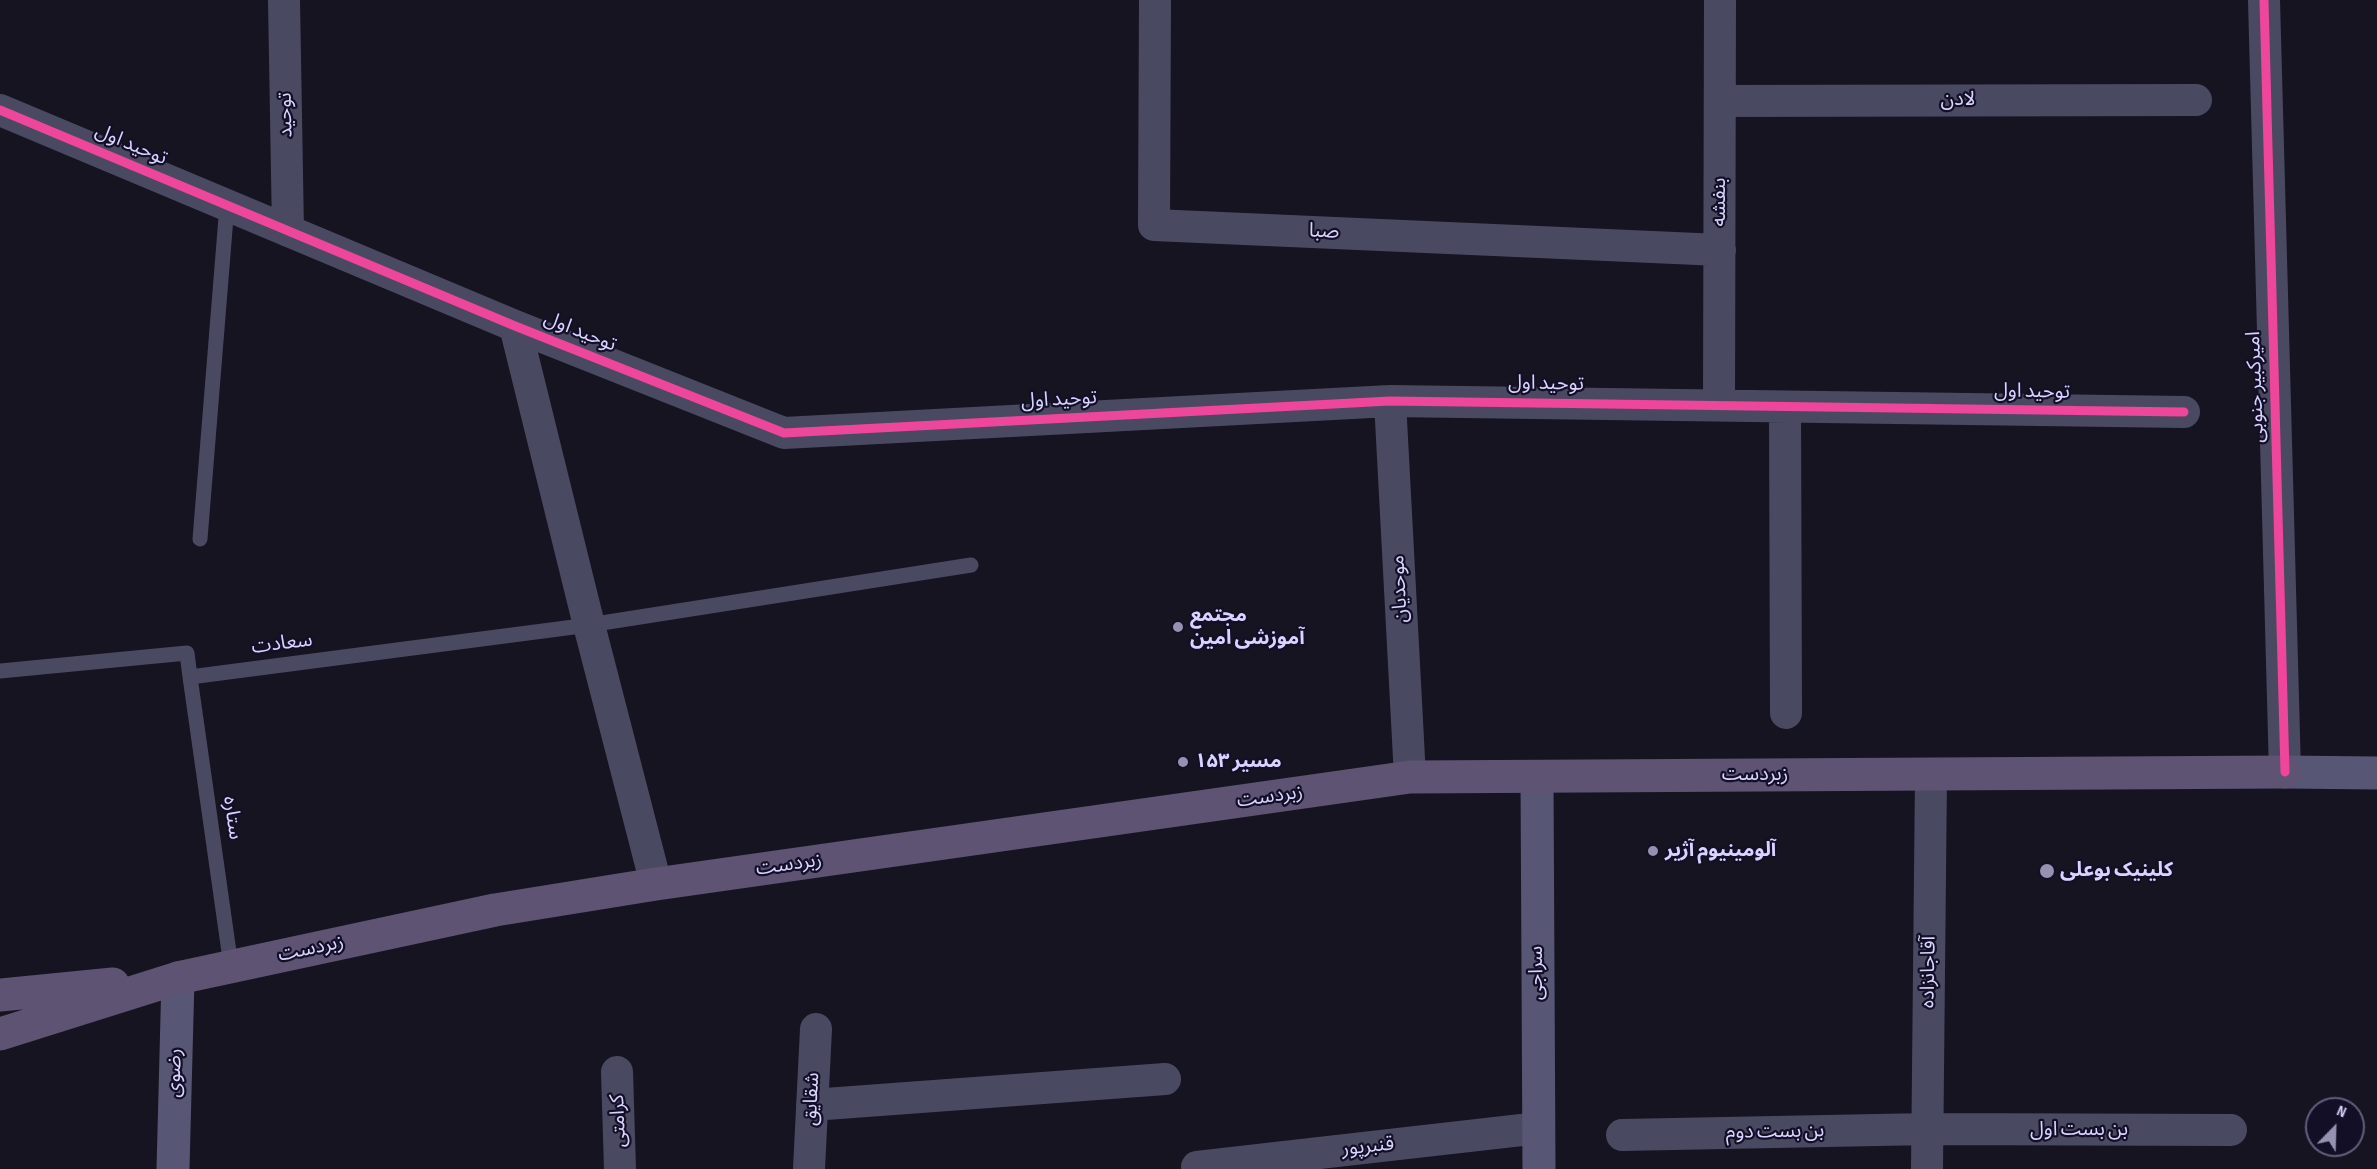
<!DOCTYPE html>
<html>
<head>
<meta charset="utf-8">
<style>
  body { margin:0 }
  #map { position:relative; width:2377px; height:1169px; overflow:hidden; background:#161421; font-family:"Sofia Sans Condensed",sans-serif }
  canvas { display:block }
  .north { position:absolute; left:2305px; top:1097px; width:60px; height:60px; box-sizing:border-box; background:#130f26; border:2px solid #625e7d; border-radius:50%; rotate:23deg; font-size:16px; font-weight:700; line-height:24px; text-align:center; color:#d9d4ff }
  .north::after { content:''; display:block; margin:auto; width:21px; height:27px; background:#9591b1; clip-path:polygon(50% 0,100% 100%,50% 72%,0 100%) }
</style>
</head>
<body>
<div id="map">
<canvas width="2377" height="1169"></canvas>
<div class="north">N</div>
</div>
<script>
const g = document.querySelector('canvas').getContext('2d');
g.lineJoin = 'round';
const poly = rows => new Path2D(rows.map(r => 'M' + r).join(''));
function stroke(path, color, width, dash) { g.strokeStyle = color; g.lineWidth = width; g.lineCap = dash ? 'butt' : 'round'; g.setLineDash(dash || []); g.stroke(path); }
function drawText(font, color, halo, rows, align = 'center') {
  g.font = font + ' "Sofia Sans Condensed","Noto Sans Arabic",sans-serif'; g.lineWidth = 4.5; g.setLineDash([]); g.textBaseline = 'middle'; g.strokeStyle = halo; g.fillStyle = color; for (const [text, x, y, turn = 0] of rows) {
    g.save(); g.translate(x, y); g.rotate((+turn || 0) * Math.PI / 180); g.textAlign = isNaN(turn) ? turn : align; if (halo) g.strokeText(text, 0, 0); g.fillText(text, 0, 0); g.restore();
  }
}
stroke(poly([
  [200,539,227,205],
  [0,671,187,653,190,677,589,625,971,565],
  [190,677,231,966]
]), '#4a4962', 15);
stroke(poly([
  [284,0,288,231],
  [1155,0,1154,225,1720,250],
  [2264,0,2285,772],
  [1720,101,2196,100],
  [0,110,515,326,784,433,1390,401,2184,412],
  [515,326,589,625,656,884],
  [1390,401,1410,777],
  [1719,404,1720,0],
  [1785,407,1786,713],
  [617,1072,620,1169],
  [812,1105,1165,1079],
  [1622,1135,1928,1129,2231,1130],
  [1197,1167,1539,1128],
  [809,1169,816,1029],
  [1927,1169,1931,775]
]), '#4a4962', 32);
stroke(poly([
  [2285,772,2377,773],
  [1537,777,1539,1169],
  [173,1169,178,978]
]), '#575674', 33);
stroke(poly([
  [0,995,113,984],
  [0,1034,178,978,495,910,656,884,1410,777,2285,772]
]), '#5e5373', 33);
stroke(poly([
  [2264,0,2285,772],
  [0,110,515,326,784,433,1390,401,2184,412]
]), '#ed469a', 9);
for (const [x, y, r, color] of [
  [1178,627,6,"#9591b1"],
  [1183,762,6,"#9591b1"],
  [1653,851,6,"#9591b1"],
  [2047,871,8,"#9591b1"]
]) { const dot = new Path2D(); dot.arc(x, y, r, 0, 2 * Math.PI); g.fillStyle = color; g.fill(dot); stroke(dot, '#130f26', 2); }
drawText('20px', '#d9d4ff', '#130f26', [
  ["لادن",1958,100],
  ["توحید",286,115,-91],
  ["توحید اول",131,145,23],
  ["بنفشه",1720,202,-90],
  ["صبا",1324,232,3],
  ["توحید اول",580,332,22],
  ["توحید اول",1546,384,1],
  ["امیرکبیر جنوبی",2256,387,-92],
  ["توحید اول",2032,392,1],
  ["توحید اول",1059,400,-3],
  ["موحدیان",1400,589,-93],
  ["سعادت",282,644,-7],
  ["زبردست",1755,775],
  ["زبردست",1270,797,-8],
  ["ستاره",232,818,82],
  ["زبردست",789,865,-8],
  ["زبردست",311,949,-12],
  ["آقاجانزاده",1929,972,-89],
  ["سراجی",1537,973,-90],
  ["رضوی",175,1073,-89],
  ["شقایق",812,1099,-87],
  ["کرامتی",619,1121,-92],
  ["بن بست اول",2079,1130],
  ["بن بست دوم",1775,1132,-1],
  ["قنبرپور",1368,1147,-6]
]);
drawText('bold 20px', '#d9d4ff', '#130f26', [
  ["مجتمع",1190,616],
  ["آموزشی امین",1190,639],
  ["مسیر ۱۵۳",1195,762],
  ["آلومینیوم آژیر",1665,851],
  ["کلینیک بوعلی",2060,871]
], 'left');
</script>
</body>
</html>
